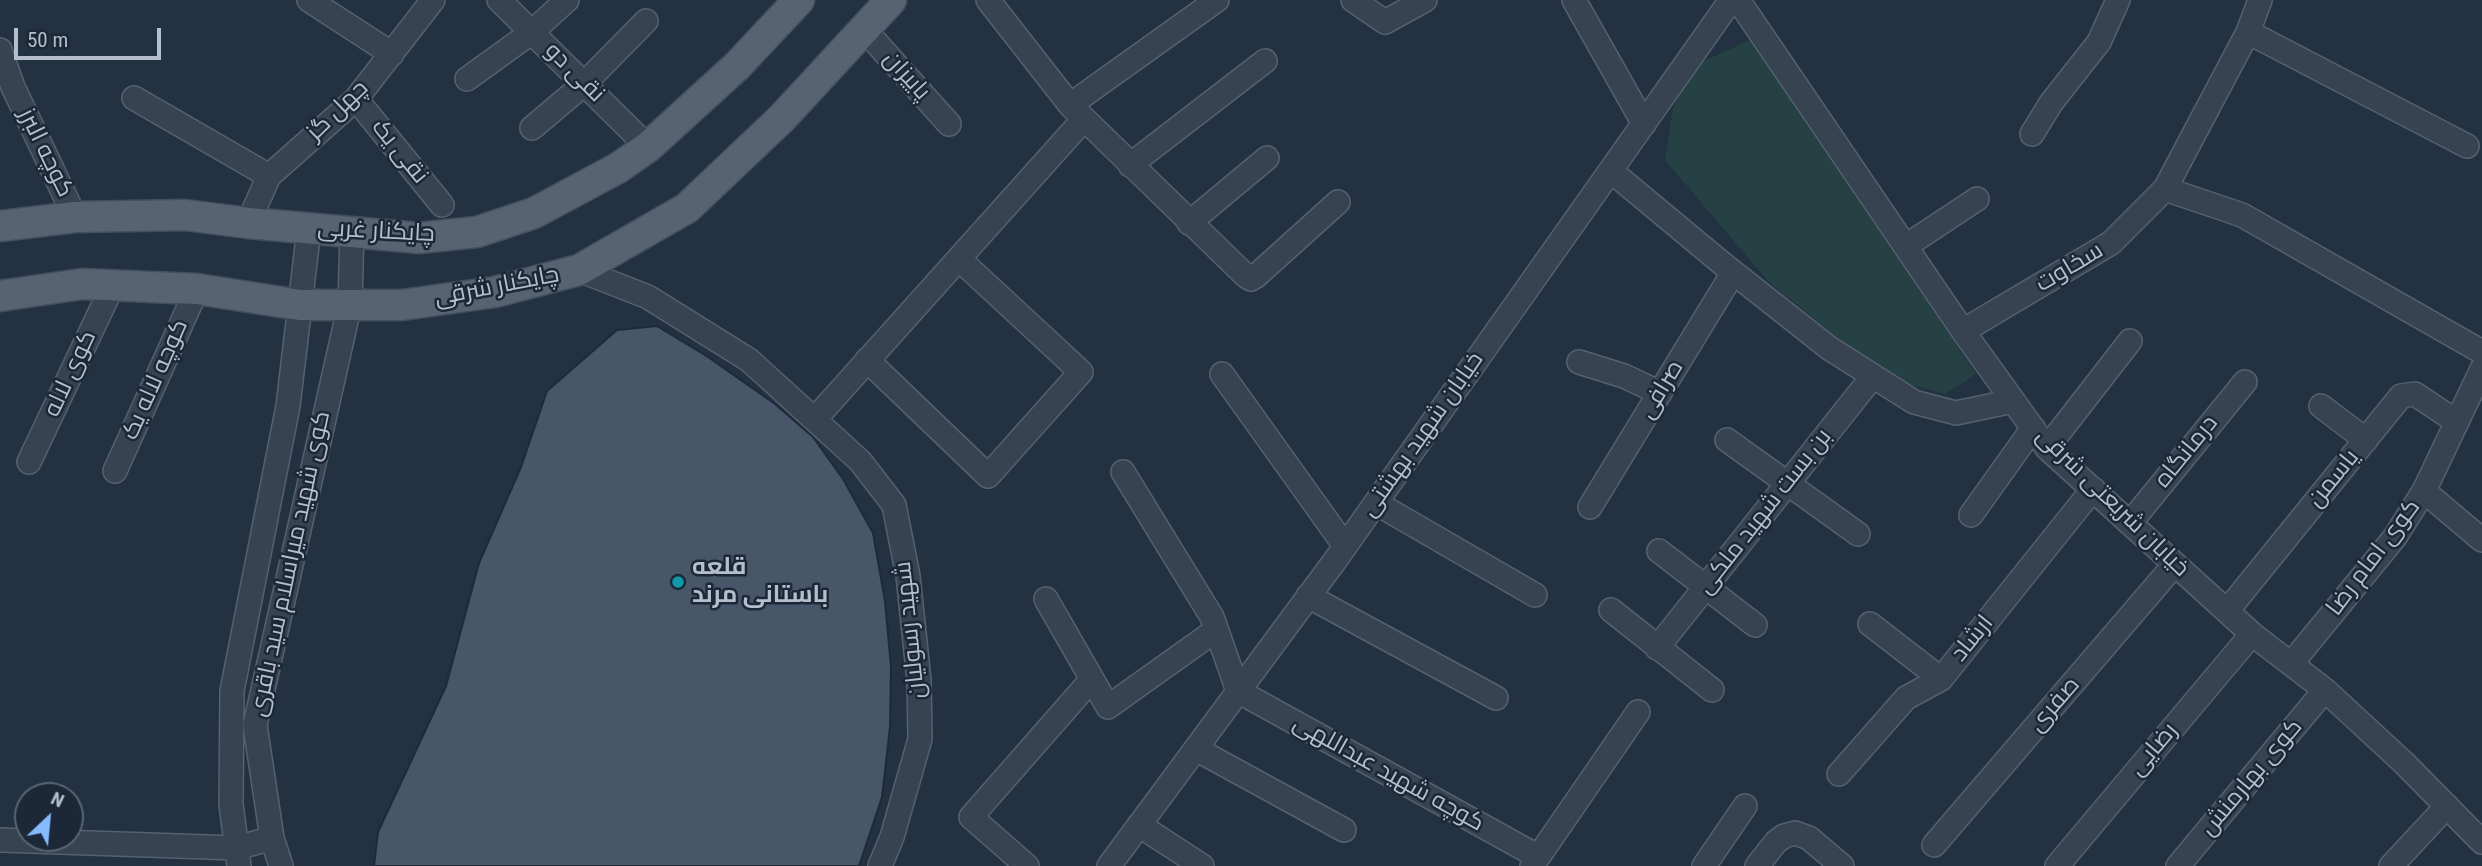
<!DOCTYPE html>
<html>
<head>
<meta charset="utf-8">
<style>
  body { margin:0 }
  #map { position:relative; width:2482px; height:866px; overflow:hidden; background:#233242; font-family:"Roboto Condensed",sans-serif }
  canvas { display:block }
  .north { position:absolute; left:14px; top:782px; width:70px; height:70px; box-sizing:border-box; background:#1c2837; border:2px solid #596473; border-radius:50%; rotate:26deg; font-size:19px; font-weight:700; line-height:28px; text-align:center; color:#b4becc }
  .north::after { content:''; display:block; margin:auto; width:24px; height:32px; background:#86baff; clip-path:polygon(50% 0,100% 100%,50% 72%,0 100%) }
  .scale { position:absolute; left:14px; top:28px; width:147px; height:32px; box-sizing:border-box; border:4px solid #b4becc; border-top:0; padding-left:9px; font-size:21px; line-height:24px; white-space:nowrap; color:#b4becc; -webkit-text-stroke:5px #1c2837; paint-order:stroke }
</style>
</head>
<body>
<div id="map">
<canvas width="2482" height="866"></canvas>
<div class="north">N</div>
<div class="scale">50 m</div>
</div>
<script>
const g = document.querySelector('canvas').getContext('2d');
g.lineJoin = 'round';
function paint(path, color) { g.fillStyle = color; g.fill(path, 'evenodd'); }
const poly = rows => new Path2D(rows.map(r => 'M' + r).join(''));
function stroke(path, color, width, dash) { g.strokeStyle = color; g.lineWidth = width; g.lineCap = dash ? 'butt' : 'round'; g.setLineDash(dash || []); g.stroke(path); }
function drawText(font, color, halo, rows, align = 'center') {
  g.font = font + ' "Roboto Condensed",Cairo,sans-serif'; g.lineWidth = 5; g.setLineDash([]); g.textBaseline = 'middle'; g.strokeStyle = halo; g.fillStyle = color; for (const [text, x, y, turn = 0] of rows) {
    g.save(); g.translate(x, y); g.rotate((+turn || 0) * Math.PI / 180); g.textAlign = isNaN(turn) ? turn : align; if (halo) g.strokeText(text, 0, 0); g.fillText(text, 0, 0); g.restore();
  }
}
paint(poly([
  [1750,40,1976,374,1945,394,1886,378,1768,281,1665,160,1673,109,1693,66]
]), '#254143');
const building = poly([
  [657,326,708,357,775,404,813,437,843,479,873,533,885,601,891,667,890,727,882,797,859,866,374,866,378,832,446,686,479,563,521,467,547,391,617,330,657,326]
]);
paint(building, '#475769');
stroke(building, '#1e2a39', 2);
const minor = poly([
  [309,0,392,54],
  [499,0,648,147],
  [988,0,1070,105,1246,276,1251,279,1256,276,1338,202],
  [1353,0,1385,22,1425,0],
  [1574,0,1644,124],
  [1738,0,1963,331,2047,448,2252,634,2325,690,2404,763,2482,842],
  [2260,0,2248,32,2165,189,2242,215,2482,352],
  [864,29,949,124],
  [2248,32,2467,146],
  [0,50,13,87,75,217],
  [467,79,532,32,567,0],
  [134,98,269,176],
  [356,99,442,205],
  [1070,105,1217,0],
  [532,128,584,84,646,21],
  [2032,134,2051,103,2099,42,2118,0],
  [1130,165,1265,61],
  [1611,171,1724,265,1829,348,1914,402,1956,413,2013,401],
  [248,223,269,176,356,99,433,0],
  [1189,223,1267,158],
  [1906,246,1977,199],
  [579,270,648,297,749,360,860,461,894,505,908,576,919,680,920,739,892,837,880,866],
  [1963,331,2111,243,2165,189],
  [867,360,988,476,1081,372,959,259],
  [1579,362,1624,376,1660,393],
  [1222,374,1345,546],
  [2321,406,2366,440],
  [815,419,1084,119],
  [1727,440,1858,534],
  [2047,448,2130,341],
  [29,462,113,285],
  [115,471,197,289],
  [1123,472,1212,617,1238,691,1537,856],
  [2424,491,2482,540],
  [1376,503,1535,595],
  [1590,507,1733,273],
  [1971,515,2033,428],
  [2130,523,2245,382],
  [1659,551,1755,625],
  [1308,596,1496,698],
  [1046,599,1108,707,1216,630],
  [1611,610,1712,690],
  [2227,611,2401,396,2415,394,2457,422],
  [1870,624,1941,679],
  [1657,648,1873,376],
  [2291,664,2395,537,2424,491,2482,369],
  [1196,749,1344,830],
  [1839,774,1906,698,1941,679,2093,489],
  [1139,825,1202,866],
  [0,840,237,848,272,838],
  [1934,845,2175,564],
  [239,866,231,804,232,691,288,406,309,229],
  [281,866,272,838,255,725,350,304,352,231],
  [1027,866,971,817,1092,679],
  [1109,866,1334,562,1731,0],
  [1532,866,1638,712],
  [1704,866,1745,806],
  [1757,866,1776,842,1784,836,1795,833,1809,838,1842,866],
  [2057,866,2252,634],
  [2178,866,2325,690],
  [2391,866,2447,806]
]);
const major = poly([
  [0,226,75,217,185,215,248,223,419,238,477,232,534,213,618,168,648,147,737,66,799,0],
  [0,296,82,284,197,289,300,305,402,305,495,292,579,270,687,208,782,118,891,0]
]);
stroke(minor, '#55616f', 26);
stroke(major, '#444f5e', 33);
stroke(minor, '#384352', 23);
stroke(major, '#566372', 30);
for (const [x, y, r, color] of [
  [678,582,7,"#0f9aa8"]
]) { const dot = new Path2D(); dot.arc(x, y, r, 0, 2 * Math.PI); g.fillStyle = color; g.fill(dot); stroke(dot, '#1c2837', 2.5); }
drawText('24px', '#b4becc', '#1c2837', [
  ["نقی دو",574,73,45],
  ["پاییزان",906,76,48],
  ["چهل گز",338,111,-44],
  ["نقی یک",399,152,51],
  ["کوچه البرز",45,153,64],
  ["چایکنار غربی",376,232,3],
  ["سخاوت",2070,268,-31],
  ["چایکنار شرقی",497,287,-11],
  ["کوی لاله",71,374,-65],
  ["کوچه لاله یک",156,380,-66],
  ["صرافی",1662,390,-59],
  ["خیابان شهید بهشتی",1423,435,-55],
  ["درمانگاه",2187,452,-51],
  ["یاسمن",2334,479,-51],
  ["خیابان شریعتی شرقی",2112,503,44],
  ["بن بست شهید ملکی",1765,512,-52],
  ["کوی امام رضا",2374,558,-53],
  ["کوی شهید میراسلام سید باقری",291,564,-78],
  ["شهید رسولیان",911,630,-96],
  ["ارشاد",1973,639,-51],
  ["صفری",2055,705,-49],
  ["رضایی",2154,750,-50],
  ["کوچه شهید عبداللهی",1388,774,29],
  ["کوی بهارمنش",2252,778,-50]
]);
drawText('bold 24px', '#b4becc', '#1c2837', [
  ["قلعه",692,568],
  ["باستانی مرند",692,596]
], 'left');
</script>
</body>
</html>
